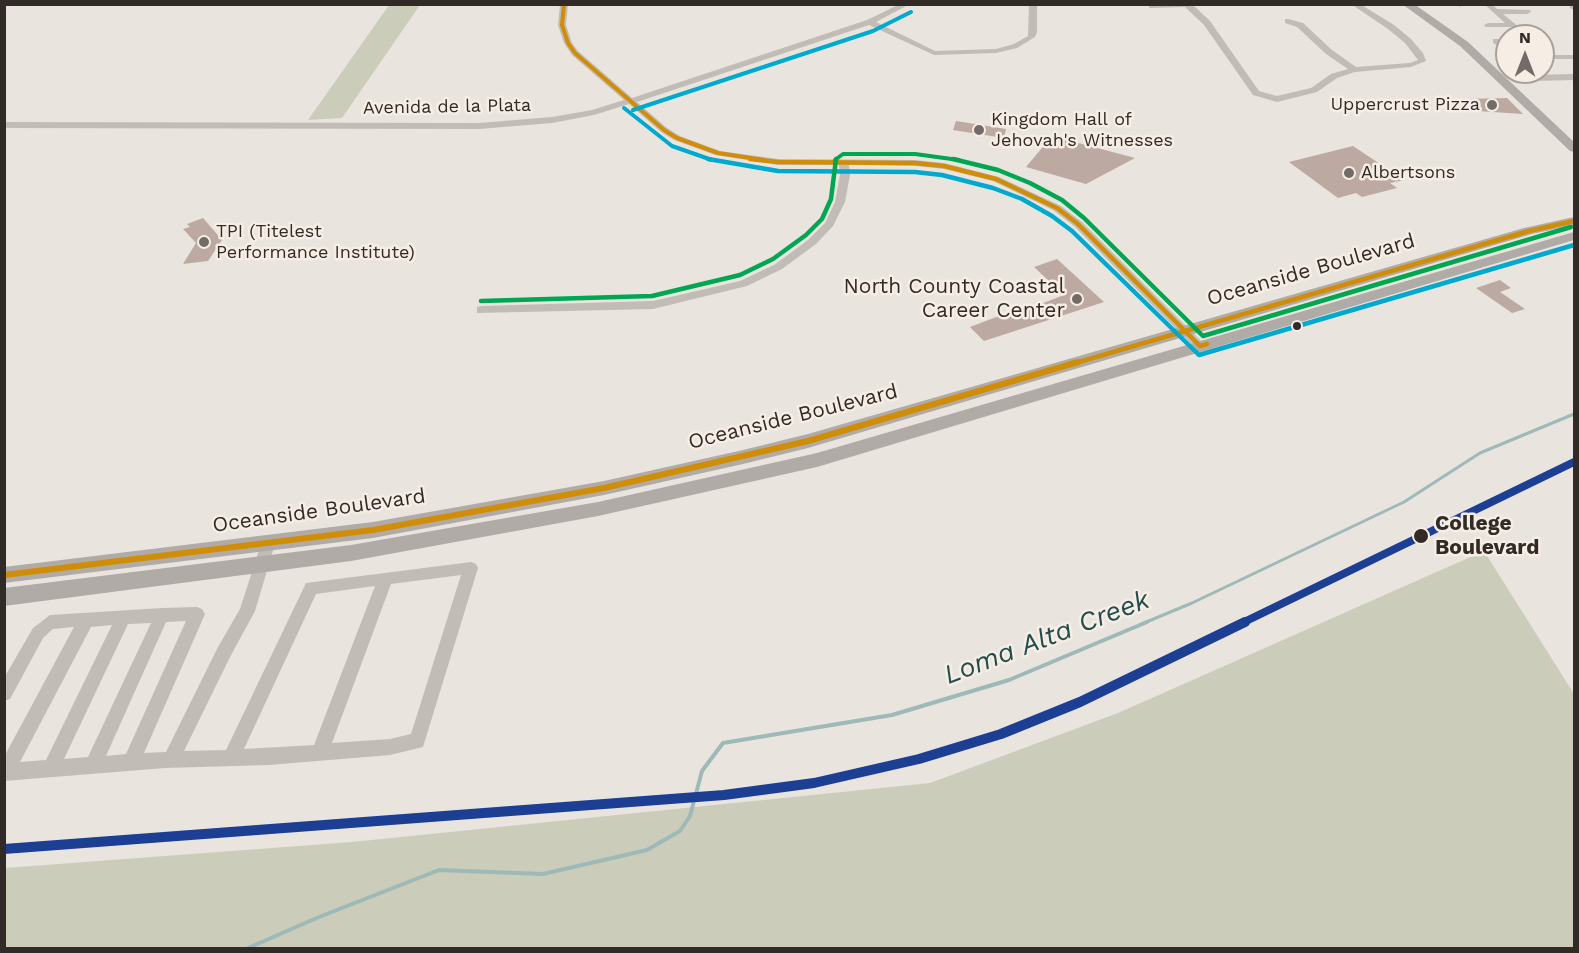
<!DOCTYPE html>
<html>
<head>
<meta charset="utf-8">
<style>
  body { margin:0 }
  #map { position:relative; width:1579px; height:953px; overflow:hidden; background:#eae4de; font-family:"Work Sans",sans-serif }
  canvas { display:block }
  .frame { position:absolute; inset:0; border:6px solid #322a27; pointer-events:none }
  .north { position:absolute; left:1495px; top:24px; width:60px; height:60px; box-sizing:border-box; background:#f6eee5; border:2px solid #a8a099; border-radius:50%; rotate:0deg; font-size:16px; font-weight:700; line-height:24px; text-align:center; color:#322a27 }
  .north::after { content:''; display:block; margin:auto; width:21px; height:27px; background:#726b67; clip-path:polygon(50% 0,100% 100%,50% 72%,0 100%) }
</style>
</head>
<body>
<div id="map">
<canvas width="1579" height="953"></canvas>
<div class="frame"></div>
<div class="north">N</div>
</div>
<script>
const g = document.querySelector('canvas').getContext('2d');
g.lineJoin = 'round';
function paint(path, color) { g.fillStyle = color; g.fill(path, 'evenodd'); }
const poly = rows => new Path2D(rows.map(r => 'M' + r).join(''));
function stroke(path, color, width, dash) { g.strokeStyle = color; g.lineWidth = width; g.lineCap = dash ? 'butt' : 'round'; g.setLineDash(dash || []); g.stroke(path); }
function drawText(font, color, halo, rows, align = 'center') {
  g.font = font + ' "Work Sans",sans-serif'; g.lineWidth = 5; g.setLineDash([]); g.textBaseline = 'middle'; g.strokeStyle = halo; g.fillStyle = color; for (const [text, x, y, turn = 0] of rows) {
    g.save(); g.translate(x, y); g.rotate((+turn || 0) * Math.PI / 180); g.textAlign = isNaN(turn) ? turn : align; if (halo) g.strokeText(text, 0, 0); g.fillText(text, 0, 0); g.restore();
  }
}
paint(poly([
  [389,5,420,5,342,118,308,120],
  [1484,551,1574,694,1574,948,5,948,5,868,352,842,930,783,1118,713]
]), '#cbcdba');
stroke(poly([
  [1144,623,1192,603,1404,502,1480,453,1574,414]
]), '#9db9b8', 3);
stroke(poly([
  [248,948,319,917,439,870,543,874,647,850,680,831,690,816,702,771,723,743,892,715,1009,680,1147,622]
]), '#9db9b8', 4);
paint(poly([
  [1507,98,1523,114,1477,111,1465,99],
  [956,121,1006,129,1004,138,953,130],
  [1052,136,1135,158,1086,184,1026,167],
  [1353,146,1404,180,1390,183,1397,188,1362,197,1356,193,1338,198,1289,162],
  [203,218,222,240,208,261,183,264,196,243,183,229,190,227,187,224],
  [1057,259,1104,302,984,341,970,327,999,316,1002,319,1064,295,1034,267],
  [1500,280,1511,288,1500,292,1525,309,1512,313,1476,288]
]), '#bca9a2');
paint(poly([
  [560,4,568,4,566,25,572,43,578,51,632,98,867,20,900,4,910,4,876,22,935,51,996,49,1014,44,1028,36,1029,4,1037,4,1037,32,1035,37,1017,48,996,53,934,55,869,25,637,102,667,128,680,136,720,151,778,159,915,160,944,163,999,177,1061,206,1082,222,1206,346,1204,349,1196,349,1074,226,1053,210,993,181,944,169,915,166,849,165,850,175,845,202,833,226,816,244,782,269,747,286,653,309,477,313,477,307,481,306,653,301,740,281,774,265,808,240,825,223,835,202,840,175,839,165,778,165,715,155,674,140,661,132,629,104,594,115,552,123,479,129,4,128,4,122,479,123,552,117,592,110,624,100,572,55,564,43,558,25,560,4],
  [1149,4,1197,4,1194,6,1210,21,1259,91,1277,96,1311,88,1331,74,1348,69,1326,54,1297,27,1285,23,1285,19,1288,19,1303,23,1332,50,1356,67,1410,63,1418,60,1405,43,1388,29,1351,4,1360,4,1394,25,1411,39,1423,53,1426,61,1411,67,1355,72,1337,78,1317,92,1277,102,1253,95,1204,25,1185,7,1152,8,1149,8,1149,4],
  [1457,4,1464,4,1460,7,1457,4],
  [1484,4,1492,4,1497,9,1530,10,1531,12,1527,14,1503,14,1530,36,1521,36,1511,27,1485,27,1484,25,1488,23,1505,23,1484,4],
  [1568,4,1574,4,1574,9,1571,9,1568,4],
  [1493,39,1499,39,1507,46,1507,52,1493,43,1493,39],
  [1543,55,1574,55,1574,59,1543,59,1543,55],
  [1574,74,1574,80,1532,81,1528,78,1532,75,1574,74],
  [268,538,273,540,275,544,255,611,230,657,184,751,226,750,306,583,471,562,476,564,478,568,423,747,390,755,269,765,165,768,4,781,4,757,74,627,53,629,43,638,10,699,4,701,4,678,33,628,50,615,162,608,197,607,202,609,205,614,144,753,166,752,218,647,240,609,261,544,263,540,268,538],
  [461,575,411,734,390,739,332,743,391,584,461,575],
  [375,586,314,745,244,749,316,594,375,586],
  [186,621,126,754,106,756,166,622,186,621],
  [151,623,88,757,64,759,128,624,151,623],
  [112,625,46,760,20,762,91,627,112,625]
]), '#c2bcb7');
paint(poly([
  [1402,4,1414,4,1468,42,1574,142,1574,152,1570,151,1460,46,1402,4],
  [1574,217,1574,225,1532,234,808,448,743,464,604,495,373,538,4,583,4,567,373,522,604,481,743,450,808,434,1524,228,1574,217],
  [1574,232,1574,240,817,467,598,516,351,561,4,606,4,588,351,545,598,502,817,453,1574,232]
]), '#b0aba7');
stroke(poly([
  [564,4,562,25,568,43,575,53,664,130,677,138,718,153,764,160]
]), '#d08d08', 4);
stroke(poly([
  [750,159,778,162,915,163,944,166,996,179,1057,208,1078,224,1200,346,1207,344],
  [1072,364,1529,231,1574,221]
]), '#d08d08', 4.5);
stroke(poly([
  [4,575,373,530,604,488,808,441,1078,362]
]), '#d08d08', 6);
stroke(poly([
  [624,108,672,146,712,160],
  [633,110,873,31,911,12]
]), '#00a9ce', 4);
stroke(poly([
  [708,159,778,171,915,172,942,175,993,188,1022,199,1052,216,1072,231,1199,355,1574,245]
]), '#00a9ce', 4.5);
stroke(poly([
  [835,160,843,154,915,154,959,160]
]), '#00a651', 4);
stroke(poly([
  [953,159,998,170,1030,183,1062,200,1084,218,1203,336,1571,227],
  [481,301,652,296,740,275,773,259,806,235,822,219,831,199,836,159]
]), '#00a651', 4.5);
stroke(poly([
  [1242,623,1574,462]
]), '#1c3f94', 8);
stroke(poly([
  [4,849,724,795,814,783,919,759,1001,734,1080,702,1245,622]
]), '#1c3f94', 10);
for (const [x, y, r, color] of [
  [1492,105,6,"#726b67"],
  [979,130,6,"#726b67"],
  [1349,173,6,"#726b67"],
  [204,242,6,"#726b67"],
  [1077,299,6,"#726b67"],
  [1297,326,5,"#322a27"],
  [1421,536,8,"#322a27"]
]) { const dot = new Path2D(); dot.arc(x, y, r, 0, 2 * Math.PI); g.fillStyle = color; g.fill(dot); stroke(dot, '#f6eee5', 2); }
drawText('18px', '#322a27', '#f6eee5', [
  ["Uppercrust Pizza",1480,105,"right"],
  ["Kingdom Hall of",991,120],
  ["Jehovah's Witnesses",991,141],
  ["Albertsons",1361,173],
  ["TPI (Titelest",216,232],
  ["Performance Institute)",216,253]
], 'left');
drawText('18px', '#322a27', '#f6eee5', [
  ["Avenida de la Plata",447,107,-1]
]);
drawText('21px', '#322a27', '#f6eee5', [
  ["Oceanside Boulevard",1311,270,-16],
  ["Oceanside Boulevard",793,417,-14],
  ["Oceanside Boulevard",319,511,-8]
]);
drawText('21px', '#322a27', '#f6eee5', [
  ["North County Coastal",1065,287],
  ["Career Center",1065,311]
], 'right');
drawText('bold 21px', '#322a27', '#f6eee5', [
  ["College",1435,524],
  ["Boulevard",1435,548]
], 'left');
drawText('italic 27px', '#214d4e', '#f6eee5', [
  ["Loma Alta Creek",1047,638,-21]
]);
</script>
</body>
</html>
